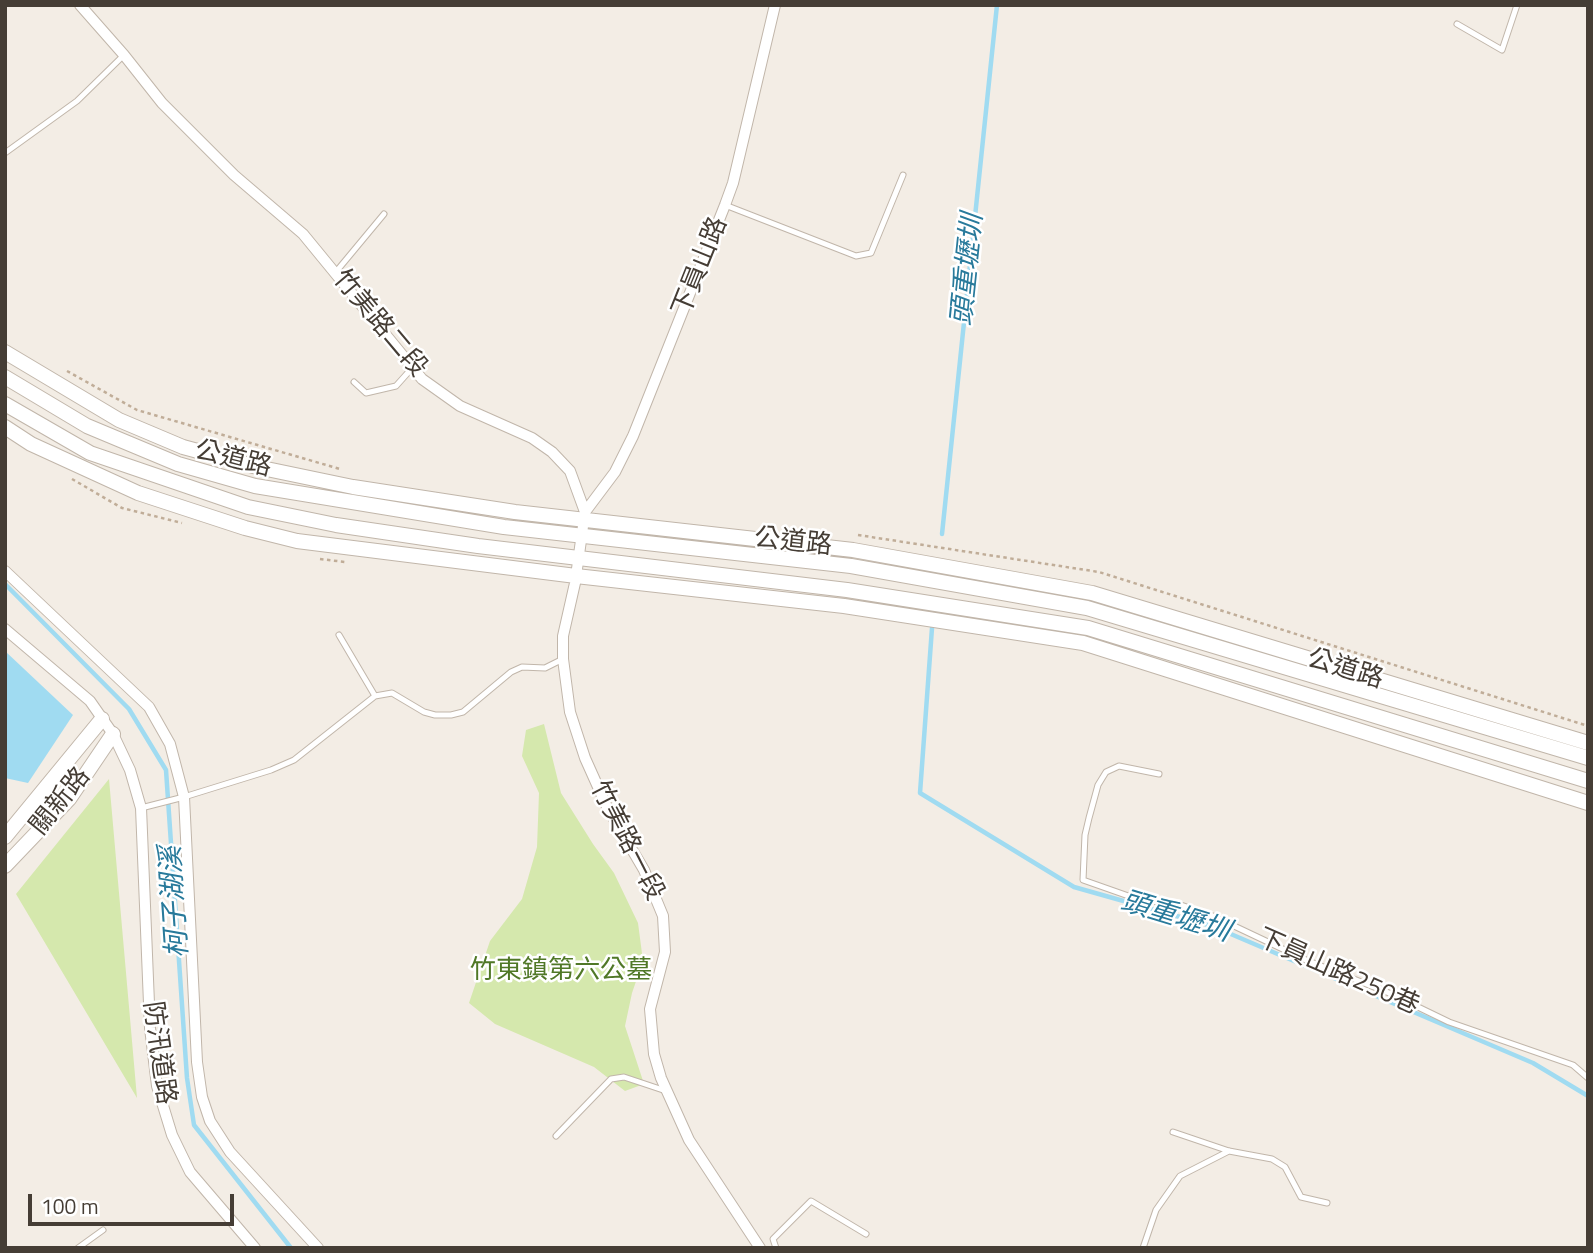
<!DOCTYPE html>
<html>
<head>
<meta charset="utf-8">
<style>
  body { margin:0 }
  #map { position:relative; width:1593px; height:1253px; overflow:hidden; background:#f3ede5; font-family:"Titillium Web",sans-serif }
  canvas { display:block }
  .frame { position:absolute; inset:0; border:7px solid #453d35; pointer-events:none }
  .scale { position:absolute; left:28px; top:1194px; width:206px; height:32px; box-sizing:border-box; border:4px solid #453d35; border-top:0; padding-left:9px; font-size:21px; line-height:24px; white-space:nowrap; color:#453d35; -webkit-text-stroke:5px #fff; paint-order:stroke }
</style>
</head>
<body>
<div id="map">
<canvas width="1593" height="1253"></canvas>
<div class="frame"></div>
<div class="scale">100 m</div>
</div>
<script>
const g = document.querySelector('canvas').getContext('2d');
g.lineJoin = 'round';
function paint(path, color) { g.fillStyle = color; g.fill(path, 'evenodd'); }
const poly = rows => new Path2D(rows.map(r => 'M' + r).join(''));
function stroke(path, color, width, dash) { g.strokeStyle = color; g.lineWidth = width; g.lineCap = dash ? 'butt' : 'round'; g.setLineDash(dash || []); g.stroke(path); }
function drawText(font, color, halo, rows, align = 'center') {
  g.font = font + ' "Titillium Web","Noto Sans TC",sans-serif'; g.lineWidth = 5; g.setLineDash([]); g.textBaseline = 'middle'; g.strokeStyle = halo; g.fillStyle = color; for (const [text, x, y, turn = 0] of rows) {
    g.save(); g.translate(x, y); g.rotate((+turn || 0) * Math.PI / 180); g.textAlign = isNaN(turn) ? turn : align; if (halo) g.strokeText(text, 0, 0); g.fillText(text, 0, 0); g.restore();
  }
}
paint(poly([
  [544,724,561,793,593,844,614,873,638,923,643,961,632,993,625,1026,644,1084,625,1091,594,1067,495,1024,469,1003,490,941,522,899,537,847,539,793,522,756,526,730],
  [109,779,137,1098,16,894]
]), '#d5e8ad');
paint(poly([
  [5,651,73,715,28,783,5,778]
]), '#a0dbf1');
stroke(poly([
  [942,534,997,5],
  [5,584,129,709,166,770,187,1078,194,1125,291,1248],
  [932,628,920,793,1074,887,1212,926,1533,1063,1588,1096]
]), '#a0dbf1', 4.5);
const service = poly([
  [1457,24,1502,50,1517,5],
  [5,153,77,101,124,55],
  [725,205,856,256,871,253,903,175],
  [335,273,384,214],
  [354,382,366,393,396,386,413,367],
  [339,635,375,696],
  [1159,774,1119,766,1106,772,1098,785,1089,818,1085,835,1083,880,1137,899,1181,905,1213,916,1306,960,1389,993,1449,1022,1573,1065,1588,1078],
  [141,808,184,797,271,770,294,760,375,696,392,693,424,712,435,715,451,715,463,712,511,672,522,667,545,668,563,659],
  [1173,1132,1229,1151,1272,1159,1285,1167,1301,1197,1327,1203],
  [556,1136,611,1079,624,1077,666,1091],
  [78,1248,103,1230],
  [776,1248,773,1239,811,1201,866,1234],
  [1143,1248,1156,1210,1180,1176,1229,1151]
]);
const minor = poly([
  [80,5,124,55,162,103,234,175,303,234,422,379,460,406,532,438,552,452,570,471,585,512,575,583,563,636,563,659,570,712,585,758,607,807,644,870,663,916,665,952,650,1009,654,1054,661,1078,689,1140,760,1248],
  [585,512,615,472,633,436,725,205,733,183,775,5],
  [5,571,149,707,170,744,184,797,197,1062,202,1097,210,1121,230,1152,318,1248],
  [5,629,90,701,113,734,130,770,141,808,150,1028,157,1086,172,1135,190,1172,255,1248]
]);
const tertiary = poly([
  [5,352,119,420,183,447,257,467,353,487,515,512,853,550,1092,593,1588,743],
  [5,377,87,426,178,464,255,486,504,527,851,566,1087,608,1588,758],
  [5,404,90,453,248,507,336,525,478,546,847,590,1088,628,1588,781],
  [5,427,31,444,138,493,245,528,297,541,576,576,844,606,1083,643,1588,803],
  [5,837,102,719],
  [5,866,69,799,113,734]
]);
stroke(service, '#c1b6aa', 7);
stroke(minor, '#c1b6aa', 12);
stroke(tertiary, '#c1b6aa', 16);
stroke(poly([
  [67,371,137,410,340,469],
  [72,479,122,508,182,523],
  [858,535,1099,572,1588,726],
  [320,559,345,562]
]), '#c0ad98', 2.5, [3.5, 3.5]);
stroke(service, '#fff', 5);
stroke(minor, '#fff', 10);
stroke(tertiary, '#fff', 14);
drawText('26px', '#453d35', '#fff', [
  ["下員山路",701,267,-68],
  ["竹美路二段",379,324,50],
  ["公道路",233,460,14],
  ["公道路",793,543,6],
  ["公道路",1345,670,17],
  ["關新路",61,802,-51],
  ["竹美路一段",626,841,63],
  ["下員山路250巷",1338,973,24],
  ["防汛道路",158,1053,82]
]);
drawText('26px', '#507827', '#fff', [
  ["竹東鎮第六公墓",561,972]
]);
drawText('italic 28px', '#287a9b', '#fff', [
  ["頭重壢圳",969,270,-84],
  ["柯子湖溪",176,902,-94],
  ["頭重壢圳",1175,918,17]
]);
</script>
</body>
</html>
